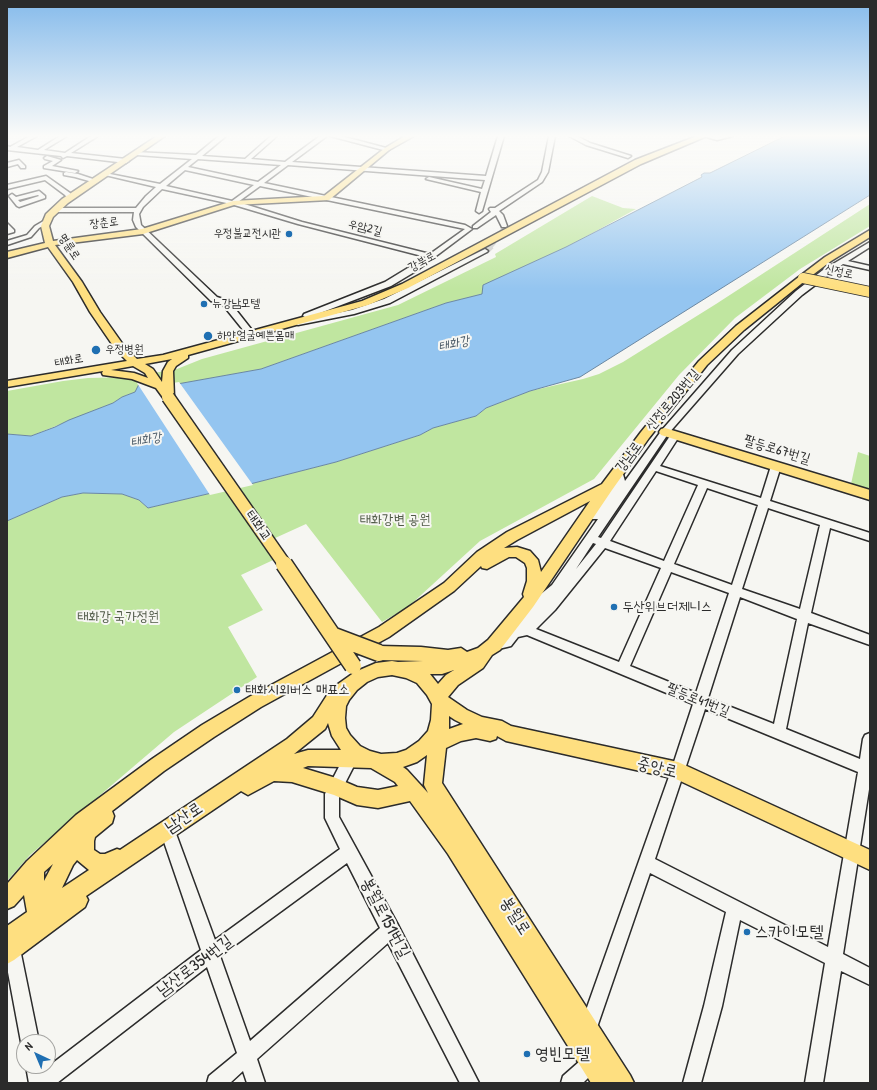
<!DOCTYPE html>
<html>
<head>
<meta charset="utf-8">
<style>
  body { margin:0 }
  #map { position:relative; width:877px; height:1090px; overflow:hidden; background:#f6f6f2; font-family:"Patrick Hand",sans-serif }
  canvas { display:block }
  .frame { position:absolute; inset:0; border:8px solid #2b2b2b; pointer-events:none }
  .north { position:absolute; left:16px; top:1034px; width:40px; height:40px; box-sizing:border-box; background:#f6f6f2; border:1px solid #a5a5a2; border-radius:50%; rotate:316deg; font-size:11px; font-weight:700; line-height:16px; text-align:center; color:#2b2b2b }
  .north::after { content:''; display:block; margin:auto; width:14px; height:18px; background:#1f6fb2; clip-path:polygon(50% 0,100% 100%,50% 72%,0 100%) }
</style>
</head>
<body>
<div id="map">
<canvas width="877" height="1090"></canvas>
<div class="frame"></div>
<div class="north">N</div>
</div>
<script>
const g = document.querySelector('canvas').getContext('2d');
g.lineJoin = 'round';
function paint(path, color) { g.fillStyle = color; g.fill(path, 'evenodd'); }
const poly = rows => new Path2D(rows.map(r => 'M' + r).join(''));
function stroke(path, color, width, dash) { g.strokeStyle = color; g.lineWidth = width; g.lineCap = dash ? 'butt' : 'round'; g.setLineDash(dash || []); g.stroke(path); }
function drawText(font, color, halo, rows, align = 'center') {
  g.font = font + ' "Patrick Hand","Poor Story",sans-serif'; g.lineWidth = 4; g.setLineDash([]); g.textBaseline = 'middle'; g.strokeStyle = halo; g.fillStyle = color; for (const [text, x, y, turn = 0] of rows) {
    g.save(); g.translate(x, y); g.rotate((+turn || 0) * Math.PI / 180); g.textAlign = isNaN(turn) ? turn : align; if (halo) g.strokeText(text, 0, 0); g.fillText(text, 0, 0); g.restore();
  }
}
paint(poly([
  [592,196,623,208,636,209,482,294,446,303,261,369,135,392,122,397,113,403,31,436,7,434,7,391,63,381,88,378,130,377,177,369,202,359,398,305,496,257,495,254],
  [870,204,870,226,800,269,735,318,679,375,594,479,480,541,408,607,382,622,306,524,273,539,284,555,241,575,263,610,228,627,257,677,174,732,30,855,7,881,7,521,62,497,83,493,122,494,139,500,148,508,254,483,336,462,420,435,433,428,476,416,486,408,530,391,583,379,599,374,623,362,716,304],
  [858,452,870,456,870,490,851,484]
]), '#c0e6a0');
const water = poly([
  [785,136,870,136,870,195,580,377,530,391,486,408,476,416,433,428,420,435,336,462,254,483,148,508,139,500,122,494,83,493,62,497,7,521,7,434,31,436,55,427,69,420,113,403,122,397,135,392,140,382,144,387,155,388,261,369,446,303,482,294,483,285,566,247,702,177,701,175,704,173,710,173,785,136]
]);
paint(water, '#94c5f0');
stroke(water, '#6a87a1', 1);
paint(poly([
  [138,381,141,381,144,385,155,386,179,382,253,485,210,495,137,383]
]), '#f6f6f2');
stroke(poly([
  [490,246,503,231,504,226]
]), '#cdcdca', 6, [6, 3]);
stroke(poly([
  [485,251,491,245]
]), '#cdcdca', 8, [8, 4]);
const minor = poly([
  [30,136,37,136,17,147,38,150,60,136,67,136,44,150,65,153,91,136,98,136,71,153,126,159,129,161,126,163,67,156,63,158,61,156,7,150,7,146,10,147,30,136],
  [219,136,226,136,202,156,245,159,271,136,277,136,251,159,285,162,320,136,327,136,292,162,486,176,498,136,504,136,482,211,479,213,476,211,481,192,426,179,429,177,482,189,485,180,288,165,264,183,465,225,472,229,416,271,391,286,307,318,303,316,304,314,385,282,426,257,298,224,231,204,162,189,143,207,139,214,141,225,217,297,229,301,255,334,251,336,248,336,223,305,211,301,136,227,133,220,134,212,54,212,51,210,54,208,136,208,146,196,156,187,105,175,105,173,160,184,192,159,137,155,135,154,135,152,196,155,219,136],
  [198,159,281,165,258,182,188,167,198,159],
  [185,170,254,185,232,201,166,186,185,170],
  [260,186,465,229,430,254,302,222,238,202,260,186],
  [330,136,341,136,390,149,387,151,330,136],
  [549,136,555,136,548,172,542,182,499,211,503,215,507,226,506,227,502,227,496,215,477,228,473,228,473,226,491,212,489,209,490,208,495,208,538,180,542,172,549,136],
  [569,136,577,136,590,143,631,156,628,158,586,145,569,136],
  [703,136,733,136,717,140,703,136],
  [47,156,61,160,52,166,78,171,75,173,44,168,44,166,53,161,45,159,44,158,47,156],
  [19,160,25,166,25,168,21,168,18,164,7,167,7,163,19,160],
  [66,172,78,174,99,181,96,183,75,177,64,175,64,173,66,172],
  [46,176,70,193,73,198,72,199,68,199,65,195,45,180,7,189,7,185,46,176],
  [39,191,45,196,45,198,19,207,17,206,9,196,12,194,16,197,39,191],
  [38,195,39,196,20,202,18,200,38,195],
  [47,219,50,221,49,222,39,228,31,237,7,245,7,241,27,235,35,226,47,219],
  [7,223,14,230,14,232,7,234,7,223],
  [870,242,870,247,848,261,870,266,870,270,843,264,802,295,738,354,668,434,598,537,601,538,672,433,675,432,680,435,660,466,761,498,771,466,776,463,780,464,781,466,770,501,870,533,870,541,830,528,811,613,870,635,870,645,808,623,786,729,860,759,863,739,865,735,870,733,870,783,843,954,870,968,870,985,841,971,823,1083,805,1083,825,963,740,920,722,1006,701,1083,683,1083,704,1006,726,912,650,873,594,1036,588,1039,582,1036,579,1030,671,771,693,704,527,635,518,637,511,646,507,647,494,650,490,649,488,645,490,641,503,638,535,599,552,585,598,519,592,519,591,516,616,480,613,473,614,471,622,471,625,481,662,430,732,350,796,291,823,270,870,242],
  [656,471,698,485,664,561,610,541,656,471],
  [707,488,758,505,732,585,674,564,707,488],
  [768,508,820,525,800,609,742,589,768,508],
  [593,543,596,544,576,569,593,543],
  [605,548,661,568,619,662,536,629,555,610,605,548],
  [671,572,729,593,696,693,630,666,671,572],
  [740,597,797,619,774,724,708,698,740,597],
  [705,709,858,772,828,947,655,859,705,709],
  [485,249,488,251,487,252,390,303,354,314,298,325,294,323,298,321,352,310,384,299,485,249],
  [353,747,358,749,360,754,339,795,339,817,397,923,479,1083,460,1083,388,943,257,1059,265,1083,247,1083,243,1071,230,1083,207,1083,209,1076,237,1053,207,967,57,1083,29,1083,26,1066,44,1066,45,1069,201,950,162,836,165,831,170,828,175,831,215,940,340,849,325,818,325,794,348,749,353,747],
  [347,863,380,928,250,1041,220,956,347,863],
  [12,941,18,943,20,949,39,1042,24,1042,24,1048,21,1042,7,967,7,943,12,941],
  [594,1051,600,1054,603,1060,600,1066,583,1083,561,1083,563,1076,588,1054,594,1051]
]);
const major = poly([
  [157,136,165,136,68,203,53,217,49,226,53,241,142,229,233,201,324,196,385,148,405,136,414,136,389,150,329,200,234,205,143,234,55,245,82,282,100,312,124,346,137,359,163,355,362,301,402,284,635,160,697,136,707,136,641,164,408,288,368,305,188,355,188,358,176,366,173,371,174,397,172,399,164,399,156,388,132,379,103,375,102,373,103,371,7,387,7,381,127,361,116,350,90,312,73,282,48,247,7,258,7,252,45,243,41,226,46,214,62,199,157,136],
  [172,359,168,362,163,371,162,382,153,369,145,364,172,359],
  [133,366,145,373,148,378,134,373,111,370,133,366],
  [870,230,870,237,831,261,806,280,744,330,707,365,649,438,612,490,533,607,500,650,492,655,483,668,458,685,448,697,467,710,482,717,502,721,511,726,678,762,870,850,870,870,676,779,506,741,497,736,496,739,490,741,476,738,461,741,446,748,442,783,630,1075,634,1083,591,1083,448,854,410,801,378,808,357,805,334,795,292,782,274,781,248,795,241,791,86,896,88,900,85,907,14,960,7,964,7,926,27,912,24,895,14,906,7,909,7,884,27,861,76,815,152,759,202,725,249,697,379,627,444,583,477,552,507,532,602,484,641,432,699,361,736,326,800,276,825,257,870,230],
  [590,501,541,572,538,560,530,551,517,547,504,548,517,540,590,501],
  [509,557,516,557,525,563,527,568,527,581,523,594,524,597,488,640,478,648,467,652,461,648,448,650,421,647,379,646,373,648,371,653,373,658,379,660,423,661,398,662,392,661,376,663,355,672,331,689,313,717,287,739,120,850,117,849,105,854,100,854,94,850,94,841,95,837,112,823,114,816,112,811,164,771,214,737,261,707,389,637,454,591,481,566,482,568,487,569,509,557],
  [454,670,446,675,438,684,430,674,442,674,454,670],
  [392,675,406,678,417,683,427,695,432,704,431,720,428,731,419,741,406,750,397,753,381,754,370,751,360,746,350,735,346,728,345,718,346,706,349,700,357,690,367,682,378,677,392,675],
  [449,716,455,720,463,724,449,729,449,716],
  [328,723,332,736,341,750,308,750,294,754,325,729,328,723],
  [427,755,424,785,428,793,407,770,403,767,417,762,427,755],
  [308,766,371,768,395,782,398,786,378,790,357,787,336,778,303,768,308,766],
  [77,860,89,870,62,888,73,865,77,860],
  [53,864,44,881,44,872,53,864],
  [665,428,870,490,870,500,661,435,659,432,661,429,665,428]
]);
stroke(minor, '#2b2b2b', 3);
stroke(major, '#2b2b2b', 3);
paint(minor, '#f6f6f2');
paint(major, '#fedf80');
const majorBridgeFar2 = poly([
  [803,278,870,292]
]);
const majorBridgeFar1 = poly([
  [168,397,285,565]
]);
const majorBridge = poly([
  [284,564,353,666],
  [334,636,379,653]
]);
stroke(majorBridgeFar2, '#2b2b2b', 12, []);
stroke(majorBridgeFar1, '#2b2b2b', 15, []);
stroke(majorBridge, '#2b2b2b', 19, []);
stroke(majorBridgeFar2, '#fedf80', 10);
stroke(majorBridgeFar1, '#fedf80', 12);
stroke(majorBridge, '#fedf80', 16);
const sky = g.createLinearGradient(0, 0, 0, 289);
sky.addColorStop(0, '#86bbeb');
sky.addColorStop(0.47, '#fbfbf9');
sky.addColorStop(1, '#fbfbf900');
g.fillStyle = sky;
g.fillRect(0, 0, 877, 289);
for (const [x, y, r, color] of [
  [289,234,4,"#1f6fb2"],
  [204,304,4,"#1f6fb2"],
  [208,336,5,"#1f6fb2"],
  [96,350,5,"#1f6fb2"],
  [614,607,4,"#1f6fb2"],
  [237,690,4,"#1f6fb2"],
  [747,932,4,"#1f6fb2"],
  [527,1054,4,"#1f6fb2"]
]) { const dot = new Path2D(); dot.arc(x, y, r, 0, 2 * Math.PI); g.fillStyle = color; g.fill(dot); stroke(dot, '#f6f6f2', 1.5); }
drawText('12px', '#2b2b2b', '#f6f6f2', [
  ["장춘로",104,223,-6],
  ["우암2길",365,228,14],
  ["명륜로",69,247,56],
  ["강북로",422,262,-28],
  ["신정로",839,272,12],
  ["태화로",69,361,-10]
]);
drawText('12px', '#2b2b2b', '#f6f6f2', [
  ["우정불교전시관",281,234,"right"],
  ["뉴강남모텔",212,304],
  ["하얀얼굴예쁜몸매",217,336],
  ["우정병원",105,350]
], 'left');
drawText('italic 13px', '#4a5966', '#f6f6f2', [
  ["태화강",454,344,-12],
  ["태화강",146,440,-11]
]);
drawText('14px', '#2b2b2b', '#f6f6f2', [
  ["신정로203번길",673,400,-50],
  ["팔등로67번길",777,450,17],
  ["강남로",629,457,-54],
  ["태화교",258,526,55],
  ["팔등로41번길",698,700,22]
]);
drawText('14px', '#505a48', '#f6f6f2', [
  ["태화강변 공원",395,520],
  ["태화강 국가정원",118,617]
]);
drawText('14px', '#2b2b2b', '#f6f6f2', [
  ["두산위브더제니스",622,607],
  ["태화시외버스 매표소",245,690]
], 'left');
drawText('17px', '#2b2b2b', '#f6f6f2', [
  ["중앙로",657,768,14],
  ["남산로",184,818,-34],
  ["봉월로",515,916,58],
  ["봉월로151번길",385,918,63],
  ["남산로354번길",195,966,-37]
]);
drawText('17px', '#2b2b2b', '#f6f6f2', [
  ["스카이모텔",755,932],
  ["영빈모텔",535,1054]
], 'left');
</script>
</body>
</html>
